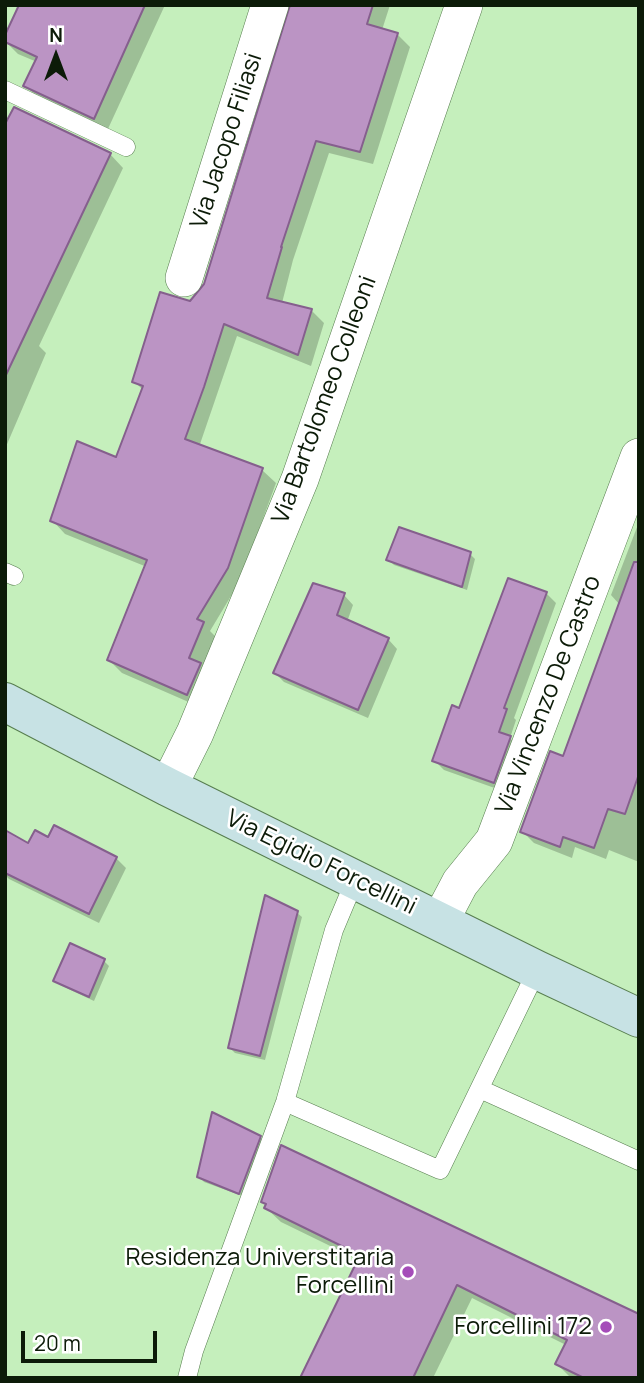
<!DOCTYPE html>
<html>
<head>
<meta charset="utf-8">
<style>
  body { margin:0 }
  #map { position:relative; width:644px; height:1383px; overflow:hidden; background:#c5efbc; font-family:Manrope,sans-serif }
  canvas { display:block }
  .frame { position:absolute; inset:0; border:7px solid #0c1b08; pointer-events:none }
  .north { position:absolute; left:21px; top:21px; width:70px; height:70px; -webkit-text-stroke:5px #fff; paint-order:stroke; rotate:0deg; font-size:19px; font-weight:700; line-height:28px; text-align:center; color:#0c1b08 }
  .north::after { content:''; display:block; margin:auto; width:24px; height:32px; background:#0c1b08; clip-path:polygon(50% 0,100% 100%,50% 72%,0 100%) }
  .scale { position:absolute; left:21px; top:1331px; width:136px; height:32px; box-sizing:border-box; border:4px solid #0c1b08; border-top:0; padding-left:9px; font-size:21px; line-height:24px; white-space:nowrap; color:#0c1b08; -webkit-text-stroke:5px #fff; paint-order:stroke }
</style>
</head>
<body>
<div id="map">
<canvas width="644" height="1383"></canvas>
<div class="frame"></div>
<div class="north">N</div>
<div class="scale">20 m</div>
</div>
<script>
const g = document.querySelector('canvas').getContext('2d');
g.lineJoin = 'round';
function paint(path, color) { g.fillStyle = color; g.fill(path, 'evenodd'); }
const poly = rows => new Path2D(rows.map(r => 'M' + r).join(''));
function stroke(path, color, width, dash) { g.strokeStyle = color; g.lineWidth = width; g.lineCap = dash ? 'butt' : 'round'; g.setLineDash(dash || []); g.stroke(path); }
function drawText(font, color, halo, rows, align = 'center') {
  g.font = font + ' Manrope,sans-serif'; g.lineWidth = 5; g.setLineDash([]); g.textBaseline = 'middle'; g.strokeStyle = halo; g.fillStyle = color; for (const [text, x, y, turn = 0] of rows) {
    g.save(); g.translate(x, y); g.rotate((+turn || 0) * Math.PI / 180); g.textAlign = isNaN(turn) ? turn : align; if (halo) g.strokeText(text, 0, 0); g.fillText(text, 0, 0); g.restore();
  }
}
paint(poly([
  [21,5,165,5,107,131,39,99,26,86,37,62,18,54,5,41],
  [292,5,390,5,382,30,397,34,410,47,373,164,329,153,293,260,282,303,311,310,324,323,311,366,237,336,199,447,262,470,276,483,240,581,210,631,216,637,200,707,122,673,109,660,147,567,65,534,52,520,117,459,143,390,134,381,206,285],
  [5,128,110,154,123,168,39,346,46,353,5,449],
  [639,522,639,862,609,850,606,859,575,847,572,858,534,843,522,831,564,758,620,605,611,595],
  [470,554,475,559,467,590,394,565,389,560],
  [546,593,556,603,514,718,516,720,510,738,520,748,503,791,444,770,434,760,460,710],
  [344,595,353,605,347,622,388,639,397,649,368,718,284,682,275,673],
  [49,839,116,858,126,868,99,923,9,879,5,875,5,858],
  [296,912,302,917,265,1060,235,1053,230,1048],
  [104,961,109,966,94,1001,60,985,55,980],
  [260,1137,265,1142,245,1197,204,1182,199,1176],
  [282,1148,639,1378,571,1378,557,1364,566,1345,472,1298,433,1378,302,1378,359,1260,281,1222,266,1208,267,1206,263,1201]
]), '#0003');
const building = poly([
  [19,5,145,5,94,119,23,86,37,57,5,42,5,35,19,5],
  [290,5,373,5,367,24,398,33,360,152,316,141,281,247,282,247,267,298,312,309,298,355,224,324,204,387,185,439,263,468,228,568,197,619,204,622,189,658,201,663,187,695,107,660,147,560,50,521,77,441,116,457,143,386,132,382,160,292,190,301,204,284,290,5],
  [14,107,111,153,5,377,5,124,14,107],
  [399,527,471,552,462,587,386,560,399,527],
  [634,562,639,562,639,774,625,814,608,809,594,848,563,837,560,847,520,832,550,751,563,756,634,562],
  [508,578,547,592,504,708,507,709,499,732,511,736,494,783,432,761,452,705,459,708,508,578],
  [313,583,345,593,337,615,389,638,358,710,273,673,313,583],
  [54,825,117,857,89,914,5,873,5,830,28,843,35,830,48,837,54,825],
  [265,895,298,911,260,1056,228,1048,265,895],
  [70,943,105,959,89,997,53,981,70,943],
  [212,1112,261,1136,239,1194,197,1177,212,1112],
  [281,1145,639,1314,639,1378,584,1378,555,1364,567,1340,457,1285,413,1378,300,1378,360,1255,264,1208,266,1204,261,1202,281,1145]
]);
paint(building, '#bb94c4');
stroke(building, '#855f8d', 2);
const lane = poly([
  [5,90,126,147],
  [5,572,14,576],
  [480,1089,639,1161],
  [285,1102,440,1170,537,970],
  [187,1378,194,1351,285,1102,334,930,355,880]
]);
const street = poly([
  [184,278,270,5],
  [168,787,195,733,300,479,464,5],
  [440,921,460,883,494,841,639,457]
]);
const secondary = poly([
  [5,702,168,787,537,970,639,1018]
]);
stroke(lane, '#577d4f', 19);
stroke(street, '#577d4f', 38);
stroke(secondary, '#577d4f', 40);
stroke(lane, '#fff', 18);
stroke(street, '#fff', 37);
stroke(secondary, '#c7e2e4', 38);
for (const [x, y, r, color] of [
  [408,1272,7,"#a54cb9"],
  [606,1327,7,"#a54cb9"]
]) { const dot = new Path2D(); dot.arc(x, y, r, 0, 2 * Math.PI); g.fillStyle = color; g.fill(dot); stroke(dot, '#fff', 2.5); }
drawText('24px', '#0c1b08', '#fff', [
  ["Via Jacopo Filiasi",227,141,-72],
  ["Via Bartolomeo Colleoni",325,400,-70],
  ["Via Vincenzo De Castro",549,695,-69],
  ["Via Egidio Forcellini",321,863,26]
]);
drawText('24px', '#0c1b08', '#fff', [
  ["Residenza Universtitaria",394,1258],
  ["Forcellini",394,1286],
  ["Forcellini 172",592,1327]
], 'right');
</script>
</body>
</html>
